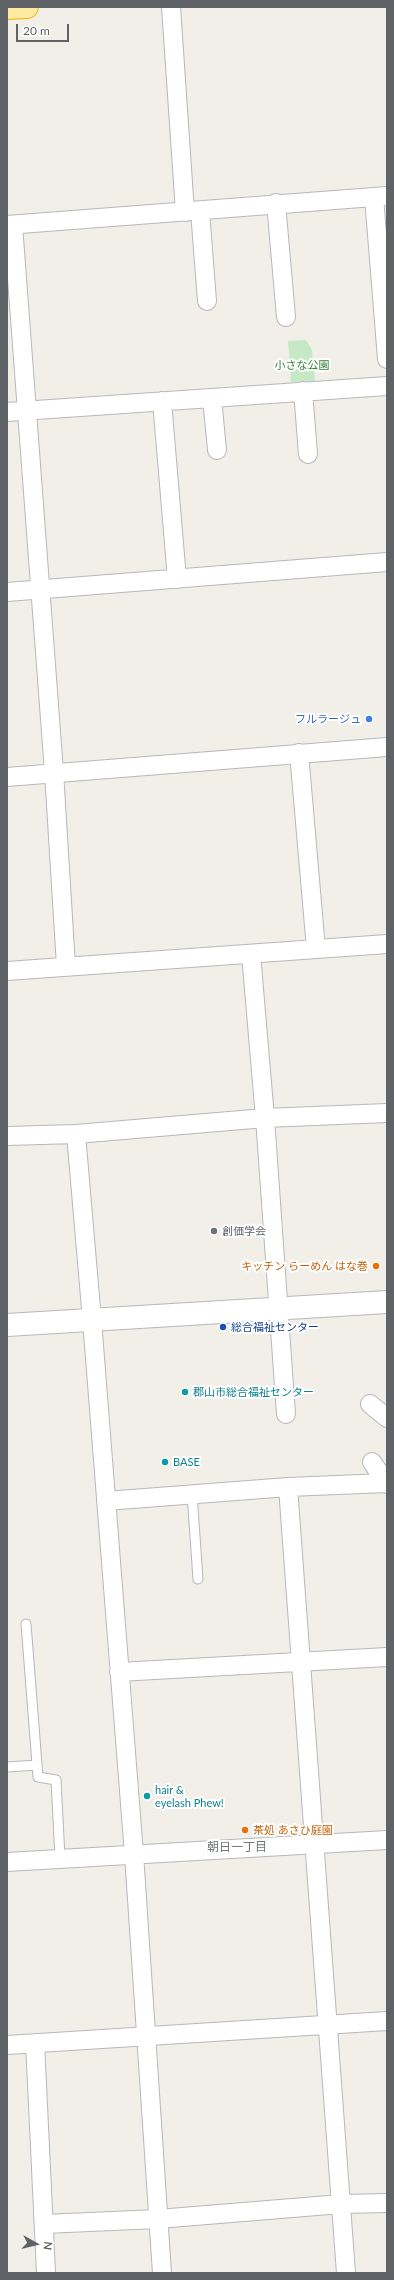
<!DOCTYPE html>
<html>
<head>
<meta charset="utf-8">
<style>
  body { margin:0 }
  #map { position:relative; width:394px; height:2280px; overflow:hidden; background:#f1efe8; font-family:Lato,sans-serif }
  canvas { display:block }
  .frame { position:absolute; inset:0; border:8px solid #5f6368; pointer-events:none }
  .north { position:absolute; left:16px; top:2224px; width:40px; height:40px; -webkit-text-stroke:3px #fff; paint-order:stroke; rotate:98deg; font-size:11px; font-weight:700; line-height:16px; text-align:center; color:#5f6368 }
  .north::after { content:''; display:block; margin:auto; width:14px; height:18px; background:#5f6368; clip-path:polygon(50% 0,100% 100%,50% 72%,0 100%) }
  .scale { position:absolute; left:16px; top:24px; width:53px; height:18px; box-sizing:border-box; border:2px solid #5f6368; border-top:0; padding-left:5px; font-size:12px; line-height:14px; white-space:nowrap; color:#5f6368; -webkit-text-stroke:3px #fff; paint-order:stroke }
</style>
</head>
<body>
<div id="map">
<canvas width="394" height="2280"></canvas>
<div class="frame"></div>
<div class="north">N</div>
<div class="scale">20 m</div>
</div>
<script>
const g = document.querySelector('canvas').getContext('2d');
g.lineJoin = 'round';
function paint(path, color) { g.fillStyle = color; g.fill(path, 'evenodd'); }
const poly = rows => new Path2D(rows.map(r => 'M' + r).join(''));
function stroke(path, color, width, dash) { g.strokeStyle = color; g.lineWidth = width; g.lineCap = dash ? 'butt' : 'round'; g.setLineDash(dash || []); g.stroke(path); }
function drawText(font, color, halo, rows, align = 'center') {
  g.font = font + ' Lato,"Noto Sans JP",sans-serif'; g.lineWidth = 4; g.setLineDash([]); g.textBaseline = 'middle'; g.strokeStyle = halo; g.fillStyle = color; for (const [text, x, y, turn = 0] of rows) {
    g.save(); g.translate(x, y); g.rotate((+turn || 0) * Math.PI / 180); g.textAlign = isNaN(turn) ? turn : align; if (halo) g.strokeText(text, 0, 0); g.fillText(text, 0, 0); g.restore();
  }
}
paint(poly([
  [306,340,312,350,315,381,291,382,288,341]
]), '#c5e8c5');
const service = poly([
  [192,1494,198,1579],
  [26,1624,38,1777,56,1780,60,1858],
  [7,1767,37,1765]
]);
const minor = poly([
  [171,7,185,212],
  [374,197,387,359],
  [276,203,286,317],
  [200,211,207,301],
  [7,225,387,196],
  [13,225,54,772,66,966],
  [303,391,308,454],
  [212,398,217,450],
  [162,401,177,579],
  [7,412,387,386],
  [7,592,387,562],
  [299,753,316,949],
  [7,777,387,747],
  [251,954,265,1118,286,1414],
  [7,971,387,944],
  [76,1134,92,1320,134,1854,162,2273],
  [7,1136,76,1134,265,1118,387,1113],
  [370,1404,387,1418],
  [372,1462,387,1484],
  [288,1487,346,2273],
  [106,1501,288,1487,386,1483],
  [119,1672,387,1657],
  [7,1862,387,1840],
  [35,2043,46,2273],
  [7,2045,387,2021],
  [44,2224,158,2219,341,2204,387,2203]
]);
const tertiary = poly([
  [7,1325,387,1302]
]);
const trunk = poly([
  [7,8,27,7]
]);
stroke(service, '#b5b8bc', 11);
stroke(minor, '#b5b8bc', 20);
stroke(tertiary, '#b5b8bc', 24);
stroke(trunk, '#f9ab00', 24);
stroke(service, '#fff', 9);
stroke(minor, '#fff', 18);
stroke(tertiary, '#fff', 22);
stroke(trunk, '#feeaa1', 22);
for (const [x, y, r, color] of [
  [369,719,4,"#3f7fe0"],
  [214,1231,4,"#6b7280"],
  [376,1266,4,"#e8710a"],
  [223,1327,4,"#1a4fb4"],
  [185,1392,4,"#0f9aa8"],
  [165,1462,4,"#0f9aa8"],
  [147,1796,4,"#0f9aa8"],
  [245,1830,4,"#e8710a"]
]) { const dot = new Path2D(); dot.arc(x, y, r, 0, 2 * Math.PI); g.fillStyle = color; g.fill(dot); stroke(dot, '#fff', 1.5); }
drawText('11px', '#348238', '#fff', [
  ["小さな公園",302,365]
]);
drawText('11px', '#366cbe', '#fff', [
  ["フルラージュ",361,719]
], 'right');
drawText('11px', '#5b616d', '#fff', [
  ["創価学会",222,1231]
], 'left');
drawText('11px', '#c56008', '#fff', [
  ["キッチン らーめん はな巻",368,1266],
  ["茶処 あさひ庭園",253,1830,"left"]
], 'right');
drawText('11px', '#164399', '#fff', [
  ["総合福祉センター",231,1327]
], 'left');
drawText('11px', '#0d838f', '#fff', [
  ["郡山市総合福祉センター",193,1392],
  ["BASE",173,1462],
  ["hair &",155,1790],
  ["eyelash Phew!",155,1803]
], 'left');
drawText('12px', '#70757a', '#fff', [
  ["朝日一丁目",237,1847]
]);
</script>
</body>
</html>
